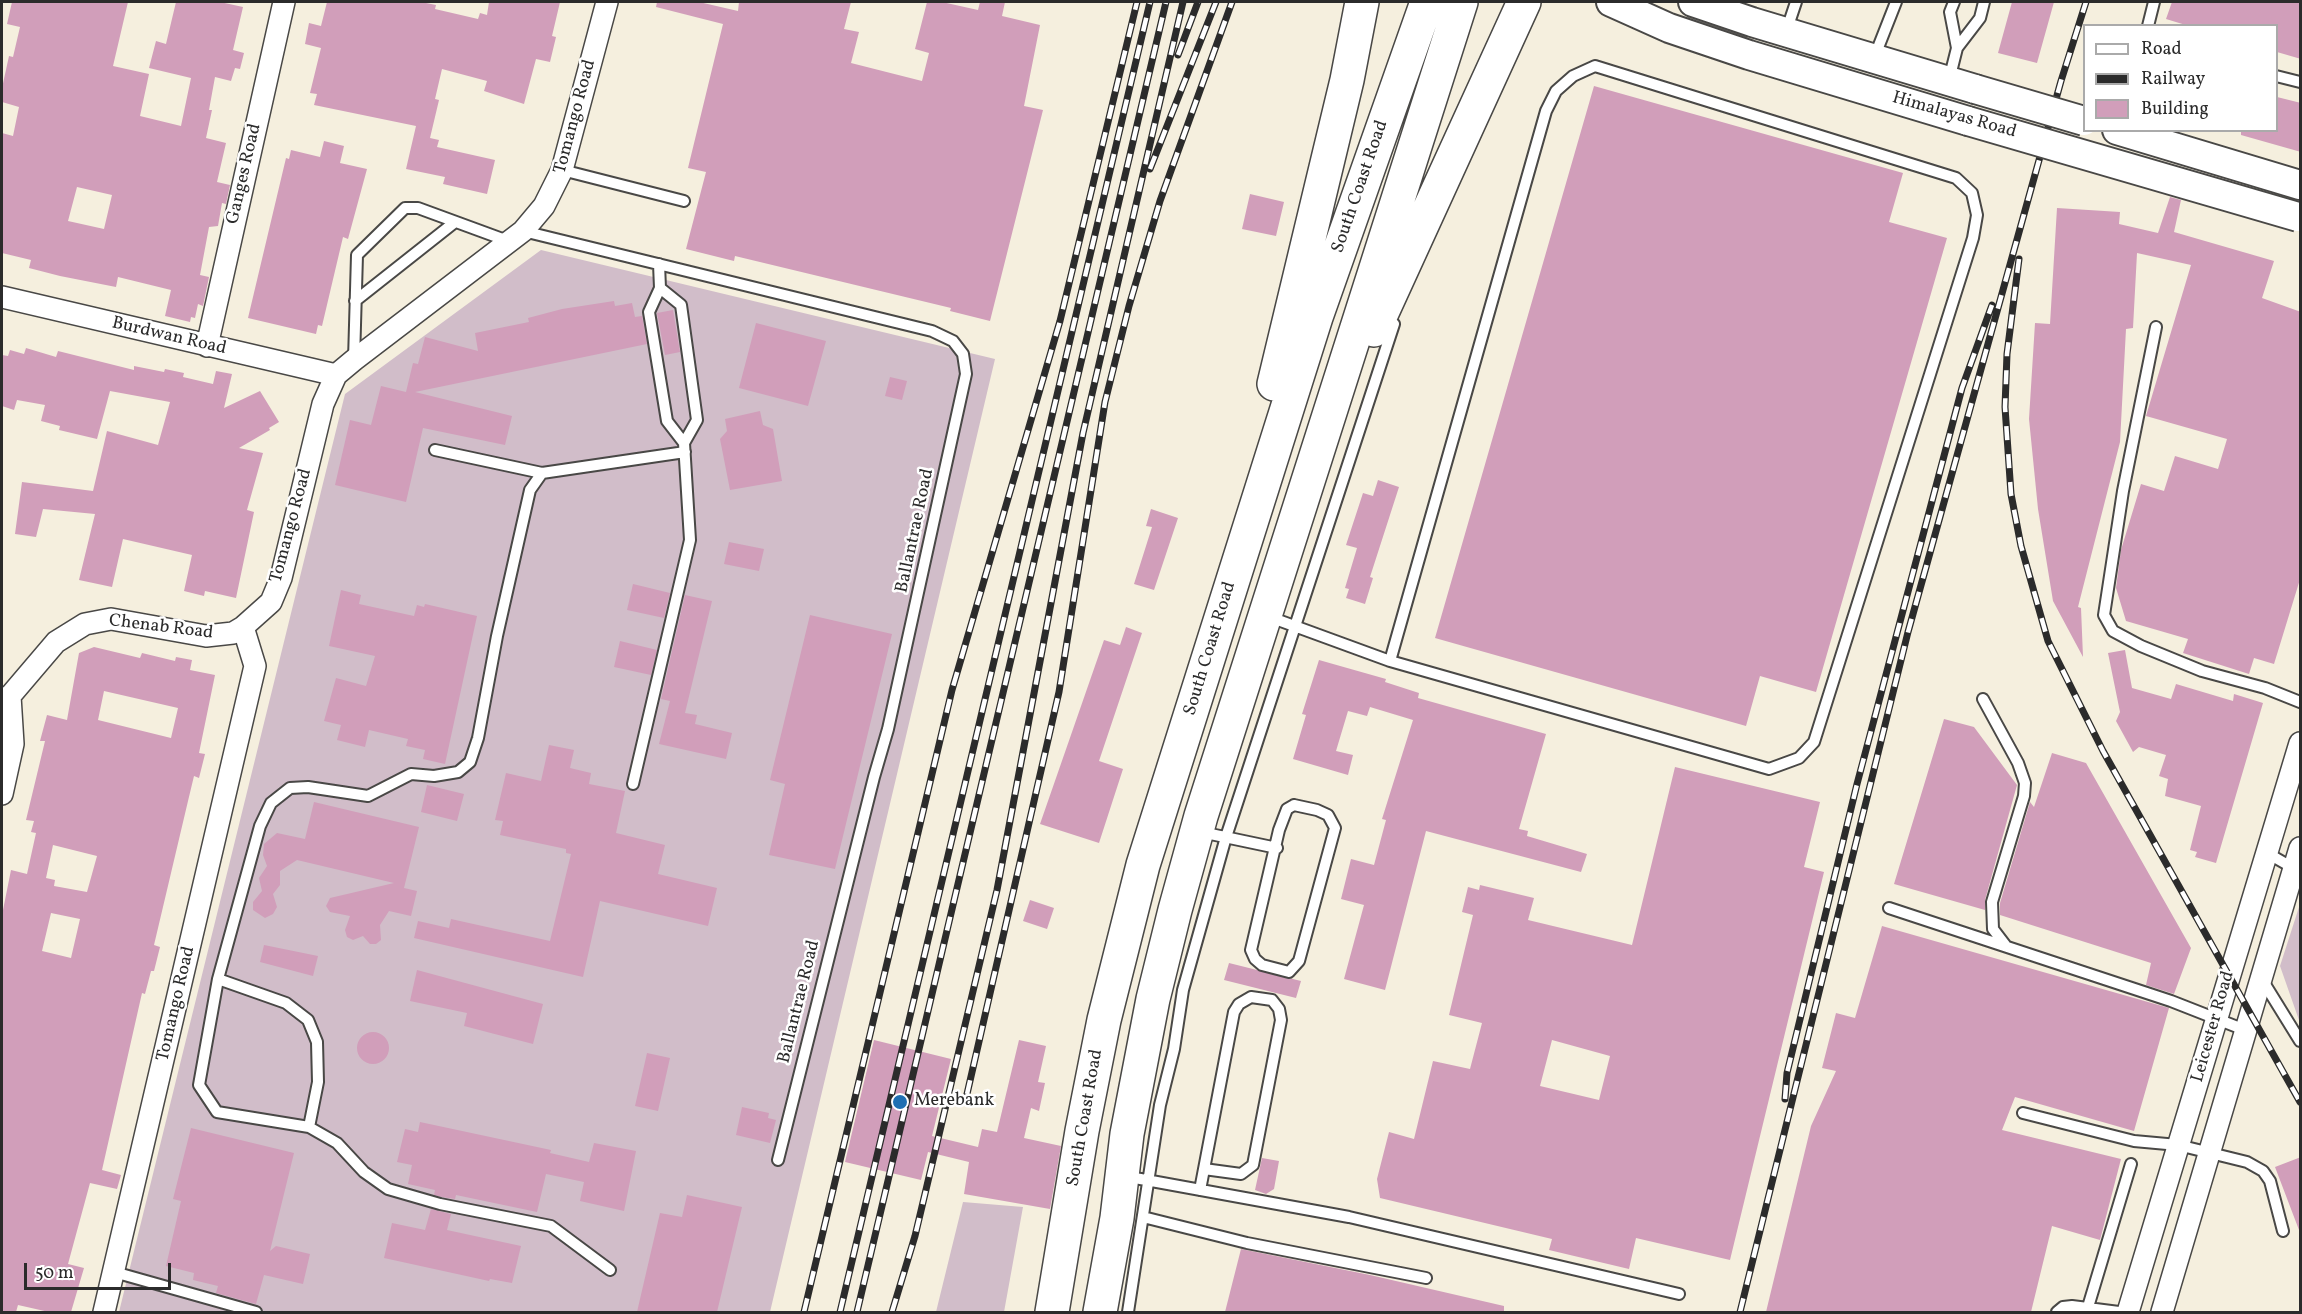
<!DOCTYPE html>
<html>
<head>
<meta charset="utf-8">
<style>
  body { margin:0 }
  #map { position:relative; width:2302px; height:1314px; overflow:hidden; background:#f5efde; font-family:Vollkorn,serif }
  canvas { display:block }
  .frame { position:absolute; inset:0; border:3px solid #2b2b2b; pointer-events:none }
  .legend { position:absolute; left:2083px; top:24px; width:195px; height:108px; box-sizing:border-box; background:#fff; border:2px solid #aaa; margin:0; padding:8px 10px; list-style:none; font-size:18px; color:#2b2b2b }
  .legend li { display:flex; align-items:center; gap:12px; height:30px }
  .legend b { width:30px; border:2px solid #aaa }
  .scale { position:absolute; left:24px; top:1263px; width:147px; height:27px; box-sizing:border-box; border:3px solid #2b2b2b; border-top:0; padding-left:8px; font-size:18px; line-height:21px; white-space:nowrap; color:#2b2b2b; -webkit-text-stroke:4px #fff; paint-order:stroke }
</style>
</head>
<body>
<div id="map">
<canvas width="2302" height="1314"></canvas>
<div class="frame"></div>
<ul class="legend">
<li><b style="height:8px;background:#fff"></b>Road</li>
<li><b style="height:8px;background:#2b2b2b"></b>Railway</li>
<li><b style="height:16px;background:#d19eba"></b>Building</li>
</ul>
<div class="scale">50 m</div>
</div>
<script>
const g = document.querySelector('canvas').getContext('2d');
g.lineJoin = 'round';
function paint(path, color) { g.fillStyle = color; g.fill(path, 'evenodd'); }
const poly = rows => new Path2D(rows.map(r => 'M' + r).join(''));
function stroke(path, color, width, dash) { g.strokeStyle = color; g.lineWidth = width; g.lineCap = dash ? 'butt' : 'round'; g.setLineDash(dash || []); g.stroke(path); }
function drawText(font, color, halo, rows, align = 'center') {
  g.font = font + ' Vollkorn,serif'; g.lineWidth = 5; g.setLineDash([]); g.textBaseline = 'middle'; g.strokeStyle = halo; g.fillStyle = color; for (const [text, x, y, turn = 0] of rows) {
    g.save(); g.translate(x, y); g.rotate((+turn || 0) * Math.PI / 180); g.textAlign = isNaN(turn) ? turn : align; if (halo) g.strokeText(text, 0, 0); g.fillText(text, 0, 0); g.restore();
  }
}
paint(poly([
  [541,250,995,359,770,1312,119,1312,345,394],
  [2300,904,2300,1023,2280,966],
  [963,1202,1023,1207,1004,1312,936,1312]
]), '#d1bdc9');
paint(poly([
  [12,2,128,2,113,66,149,74,140,116,181,126,191,78,149,68,156,41,166,44,176,2,220,2,243,7,233,50,244,53,240,69,235,68,231,81,215,77,209,110,212,110,206,138,226,143,217,182,230,185,226,204,222,203,218,226,209,227,200,275,209,277,203,306,198,304,195,318,191,317,190,322,165,316,171,290,118,277,116,287,60,276,29,268,31,260,2,253,2,133,13,136,19,107,2,102,2,88,9,56,13,57,20,27,7,24],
  [77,187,112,195,104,229,68,221],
  [327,2,421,2,436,5,435,9,478,19,480,13,487,15,489,2,560,2,552,36,556,37,550,62,536,59,524,104,484,91,487,81,442,69,435,99,439,100,430,138,439,140,437,147,495,160,487,194,443,184,445,177,406,169,416,126,314,105,317,94,310,93,321,48,305,44,309,23,321,26],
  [657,2,699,2,738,11,739,2,851,2,844,29,859,32,851,63,922,81,929,53,915,49,927,2,942,2,978,10,980,2,1005,2,1002,16,1040,25,1024,106,1043,110,990,321,950,311,951,308,735,256,734,261,686,249,706,172,688,168,723,24,656,7],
  [2012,2,2054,2,2037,63,1998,53],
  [2172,2,2301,2,2301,59,2277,52,2277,26,2189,26,2166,19],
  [1594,86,1903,173,1889,222,1947,238,1816,692,1760,676,1746,726,1435,638],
  [2277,97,2301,103,2301,152,2241,135,2241,130,2277,130],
  [324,141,344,146,340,163,367,169,348,239,343,237,322,326,318,325,316,334,248,318,286,158,289,159,291,150,320,157],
  [1250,194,1284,202,1276,236,1242,229],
  [2170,197,2181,200,2174,232,2274,261,2262,298,2301,312,2301,576,2274,664,2254,658,2249,674,2183,653,2188,639,2126,621,2116,588,2121,550,2141,484,2164,491,2175,456,2218,469,2227,439,2146,416,2191,265,2137,253,2133,328,2126,329,2120,442,2078,607,2081,608,2083,657,2053,601,2038,509,2029,419,2035,323,2050,324,2057,208,2120,212,2119,224,2158,233],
  [614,301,615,306,632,303,635,317,642,316,647,344,415,392,512,416,505,445,423,428,406,502,335,485,350,420,371,425,381,386,406,392,413,363,418,364,425,337,478,351,475,333,529,322,528,318,562,309],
  [673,310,680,352,665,355,657,313],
  [756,323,826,341,808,406,739,388],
  [26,348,56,357,58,351,134,370,134,366,164,372,165,369,184,373,183,377,213,384,216,371,232,374,224,408,260,391,279,422,269,428,270,430,239,448,263,453,247,510,254,512,236,598,205,591,204,596,184,591,192,555,123,539,112,587,79,580,95,514,43,509,36,537,15,534,22,482,93,491,107,431,158,445,170,402,110,391,97,439,59,430,60,426,41,421,45,405,17,400,14,410,2,406,2,355,8,356,10,350,24,354],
  [890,377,907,381,902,400,885,396],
  [760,411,763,425,773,429,782,481,730,490,720,439,727,431,725,419],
  [1378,480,1399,487,1370,577,1373,578,1365,604,1346,598,1349,589,1345,588,1357,548,1346,545,1363,493,1373,496],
  [1151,509,1178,518,1154,590,1134,584,1152,527,1146,526],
  [729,542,764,549,759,571,724,564],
  [633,584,670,593,664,618,627,610],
  [341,590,361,595,359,604,414,616,417,605,424,607,425,604,477,616,445,764,423,759,425,750,406,746,408,739,369,730,365,747,337,740,341,725,324,721,336,678,366,686,375,656,329,646],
  [685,595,712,601,685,713,697,715,695,724,732,733,726,759,659,744,670,701,661,699],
  [810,615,892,634,835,869,769,855,785,784,770,780],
  [1126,627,1142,633,1099,761,1123,769,1099,843,1040,824,1104,640,1120,645],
  [620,641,657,650,651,675,614,667],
  [94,647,140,658,142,653,175,661,176,657,192,660,190,670,215,675,199,753,205,754,199,778,194,776,188,801,154,945,160,947,154,971,151,971,145,994,142,993,102,1170,121,1175,117,1189,90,1183,68,1264,84,1268,71,1312,49,1312,18,1305,16,1312,2,1312,2,915,11,870,27,874,36,833,31,832,34,821,26,820,45,741,40,741,47,715,67,720,79,653],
  [104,691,178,708,171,738,98,720],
  [53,845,97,856,87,892,54,886,55,880,46,878],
  [51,913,80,919,71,958,42,951],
  [2125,650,2132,688,2171,699,2176,684,2233,701,2234,694,2263,703,2216,863,2195,857,2197,852,2190,850,2201,806,2165,796,2168,779,2159,776,2166,755,2139,747,2133,752,2116,721,2120,712,2108,653],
  [1319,660,1386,679,1385,682,1419,693,1418,698,1546,734,1519,829,1528,831,1527,836,1587,854,1581,872,1426,831,1385,990,1344,979,1364,905,1341,899,1351,859,1374,865,1386,820,1382,819,1413,720,1370,707,1367,716,1348,711,1336,751,1353,755,1348,775,1293,759,1306,715,1302,714],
  [1944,719,1974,727,2017,785,1985,900,1985,910,1894,884],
  [549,745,574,750,570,768,591,773,589,784,625,791,616,833,665,845,658,874,717,888,708,926,600,901,583,977,414,938,418,921,449,928,451,919,550,941,571,854,566,853,566,849,500,835,503,821,495,820,506,773,541,781],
  [2052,753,2086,763,2191,948,2174,994,2146,985,2151,963,2000,915,2000,903,2030,802,2034,807],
  [1675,767,1820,802,1804,867,1824,872,1730,1260,1636,1238,1629,1269,1549,1250,1552,1239,1380,1198,1377,1179,1389,1132,1414,1139,1433,1061,1470,1069,1482,1023,1449,1015,1473,915,1462,912,1468,887,1479,890,1480,885,1534,898,1528,920,1632,945],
  [1552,1040,1610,1056,1599,1100,1540,1086],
  [427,785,464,794,457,821,421,812],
  [314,802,419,827,404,888,417,891,411,916,389,911,380,925,381,940,376,944,370,944,363,936,353,940,347,937,345,930,350,916,330,912,326,906,330,898,394,883,297,860,280,871,280,885,273,894,277,907,273,914,265,918,253,910,253,902,262,891,259,878,267,866,263,855,264,844,277,833,305,839],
  [1030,900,1054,908,1047,929,1023,921],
  [1882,926,2169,1008,2134,1131,2015,1097,2002,1130,2121,1159,2100,1240,2052,1226,2031,1312,1766,1312,1811,1126,1836,1071,1822,1068,1836,1013,1855,1018],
  [264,945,318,956,313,976,260,962],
  [1229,963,1301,981,1296,998,1224,980],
  [417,970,543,1004,533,1044,464,1026,467,1013,410,1001],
  '357 1048a16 16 0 1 1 32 0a16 16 0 1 1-32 0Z',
  [874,1040,951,1059,932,1136,978,1147,982,1129,997,1132,1019,1040,1046,1046,1038,1082,1045,1083,1039,1111,1031,1108,1024,1138,1061,1146,1050,1209,964,1194,969,1162,928,1152,921,1180,845,1162],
  [647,1053,670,1058,658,1111,635,1106],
  [742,1107,769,1113,768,1118,776,1120,770,1143,736,1135],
  [420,1122,551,1150,550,1153,589,1162,594,1143,636,1151,624,1211,580,1201,584,1182,546,1174,537,1212,456,1195,455,1199,442,1197,434,1195,435,1190,408,1184,412,1165,397,1162,405,1129,418,1132],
  [191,1128,294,1153,270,1251,276,1246,310,1254,303,1284,264,1275,256,1304,216,1293,218,1286,193,1280,194,1273,166,1266,181,1201,173,1199],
  [2301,1157,2301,1230,2299,1230,2275,1167],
  [1262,1158,1279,1161,1274,1189,1266,1194,1255,1190],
  [687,1195,742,1207,717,1312,637,1312,660,1213,682,1217],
  [431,1209,451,1214,447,1230,521,1246,512,1283,490,1279,489,1281,384,1258,392,1223,425,1230],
  [1241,1249,1370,1275,1504,1306,1504,1312,1225,1312]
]), '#d19eba');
const lane = poly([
  [2148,26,2154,2],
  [1786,32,1796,2],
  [1957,48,1980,18,1984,2],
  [1874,58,1896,2],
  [2276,76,2300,82],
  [1949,80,1957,48,1950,12,1954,2],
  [562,170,684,201],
  [523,231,932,331,953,341,963,354,966,374,888,729,874,777,778,1160],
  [660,288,681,305,697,420,684,443],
  [355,301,455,222],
  [2156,327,2123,491,2104,615,2113,631,2141,646,2202,671,2265,688,2300,702],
  [354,360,357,255,405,208,418,208,508,241],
  [435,450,542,473],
  [1267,616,1390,661,1769,769,1799,758,1814,742,1973,238,1977,215,1972,193,1956,178,1595,66,1573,76,1556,91,1546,111,1390,661],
  [1983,699,2018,763,2025,783,2024,796,1992,902,1993,929,2006,946],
  [633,784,690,540,684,443,667,421,649,312,660,288,659,264],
  [1294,805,1317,810,1328,815,1335,828,1299,961,1289,972,1262,965,1255,959,1251,950,1279,830,1287,809,1294,805],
  [1201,832,1277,848],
  [2267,853,2295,869],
  [1889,908,2171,1001,2245,1030],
  [2261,978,2300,1041],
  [218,979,286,1003,308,1020,317,1042,318,1082,309,1127],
  [2023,1113,2134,1141,2178,1145,2247,1162,2263,1171,2270,1181,2283,1231],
  [1124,1176,1349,1217,1679,1294],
  [1200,1190,1234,1012,1239,1004,1251,997,1272,1000,1279,1009,1281,1020,1253,1165,1241,1174,1204,1169],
  [1143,1217,1247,1243,1426,1278],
  [610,1270,551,1226,440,1204,388,1189,364,1172,337,1143,309,1127,217,1112,199,1085,218,979,260,826,271,803,290,788,308,787,368,796,411,774,434,776,458,772,470,762,478,738,497,636,530,490,542,473,685,452],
  [114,1272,256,1312],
  [2088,1307,2131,1164],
  [1128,1312,1160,1105,1174,1049,1183,990,1226,837,1394,324],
  [2057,1312,2063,1307,2072,1306,2119,1312]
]);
const street = poly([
  [2,297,336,375],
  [207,346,284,2],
  [2,699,10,696,56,642,85,624,111,619,206,636,233,633,243,627],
  [2,794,13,744,10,696],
  [104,1312,255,666,243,627,271,602,281,578,323,404,336,375,354,360,523,231,544,206,562,170,607,2],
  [2128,1312,2300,743],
  [2162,1312,2300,848]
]);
const secondary = poly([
  [1611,2,1669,28,1749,55,1968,121],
  [1693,2,1752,22,1975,89],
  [2117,130,2300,185]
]);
const primary = poly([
  [1374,330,1524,2],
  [1274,384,1347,80,1362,2],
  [1052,1312,1082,1131,1104,1020,1143,865,1316,317,1427,2],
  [1100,1312,1117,1218,1127,1134,1153,999,1175,910,1201,816,1461,2]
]);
stroke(lane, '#494846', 14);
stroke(street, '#494846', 24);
stroke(secondary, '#494846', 32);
stroke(primary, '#494846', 36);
stroke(lane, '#fff', 10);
stroke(street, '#fff', 21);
stroke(secondary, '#fff', 28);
stroke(primary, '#fff', 33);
const rail = poly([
  [1178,55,1198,2],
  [1150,169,1216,2],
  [2019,259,2007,354,2005,407,2011,494,2021,546,2048,641,2103,751,2300,1102],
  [967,1094,1059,692,1105,402,1129,306,1160,201,1232,2],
  [1785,1099,1787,1073,1857,784,1962,388,1992,305],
  [804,1312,952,690,1060,321,1137,2],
  [840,1312,1150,2],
  [857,1312,1166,2],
  [892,1312,915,1236,997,890,1083,433,1183,2],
  [1740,1312,1908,632,2061,81,2086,2]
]);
stroke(rail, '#2b2b2b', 7);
stroke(rail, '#fff', 4.5, [14]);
const secondaryBridge = poly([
  [1975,89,2084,121],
  [1968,121,2298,217]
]);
stroke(secondaryBridge, '#494846', 32, []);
stroke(secondaryBridge, '#fff', 28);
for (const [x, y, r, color] of [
  [900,1102,8,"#1f6fb2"]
]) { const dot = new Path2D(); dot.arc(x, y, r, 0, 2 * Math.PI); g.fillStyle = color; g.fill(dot); stroke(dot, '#fff', 2); }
drawText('18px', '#2b2b2b', '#fff', [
  ["Himalayas Road",1954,116,16],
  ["Tomango Road",576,117,-75],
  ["Ganges Road",245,174,-77],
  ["South Coast Road",1361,187,-71],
  ["Burdwan Road",169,337,13],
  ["Tomango Road",292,526,-75],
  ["Ballantrae Road",916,531,-78],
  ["Chenab Road",161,628,7],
  ["South Coast Road",1211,649,-73],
  ["Ballantrae Road",800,1002,-76],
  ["Tomango Road",177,1004,-77],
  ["Leicester Road",2214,1027,-74],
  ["South Coast Road",1086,1118,-80]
]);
drawText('18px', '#2b2b2b', '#fff', [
  ["Merebank",914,1102]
], 'left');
</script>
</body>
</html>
